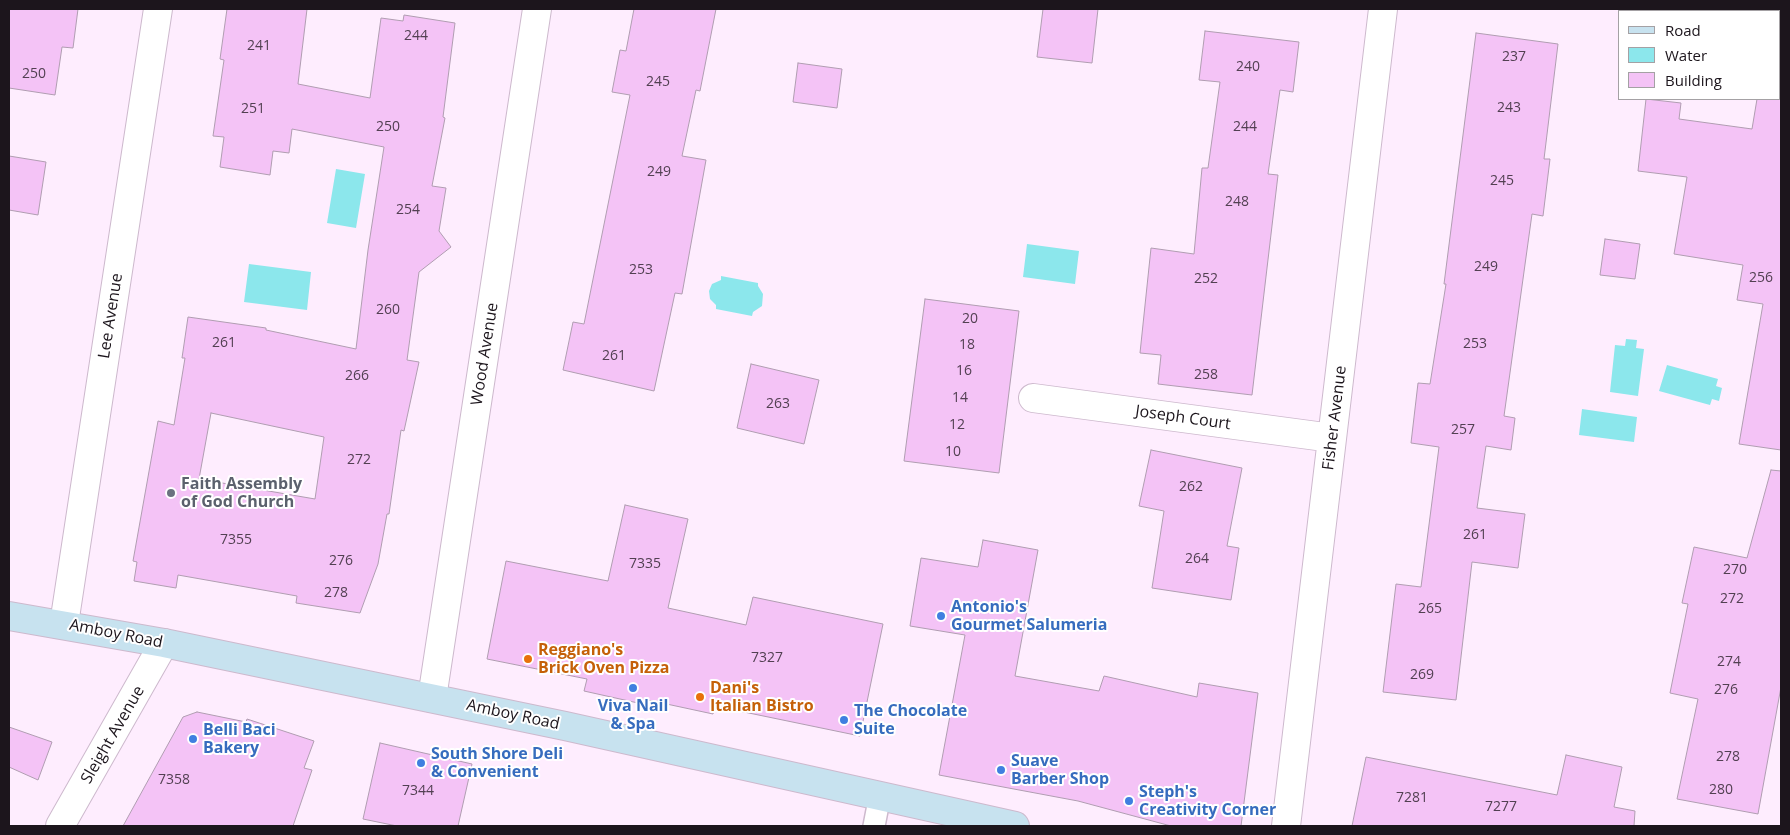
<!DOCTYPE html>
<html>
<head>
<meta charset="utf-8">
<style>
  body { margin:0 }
  #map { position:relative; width:1790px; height:835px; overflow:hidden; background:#feedfe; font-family:"Open Sans",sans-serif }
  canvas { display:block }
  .frame { position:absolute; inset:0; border:10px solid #1c151c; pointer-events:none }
  .legend { position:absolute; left:1618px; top:10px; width:162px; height:90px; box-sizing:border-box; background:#fff; border:1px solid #a4a1a4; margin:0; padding:6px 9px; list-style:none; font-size:15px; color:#1c151c }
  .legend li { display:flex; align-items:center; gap:10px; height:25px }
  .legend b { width:25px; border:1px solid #a4a1a4 }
</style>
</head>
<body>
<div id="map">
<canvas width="1790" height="835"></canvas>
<div class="frame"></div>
<ul class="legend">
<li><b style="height:6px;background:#c7e2ef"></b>Road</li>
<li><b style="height:14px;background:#8ce7ec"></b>Water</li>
<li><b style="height:14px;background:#f4c3f6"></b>Building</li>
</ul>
</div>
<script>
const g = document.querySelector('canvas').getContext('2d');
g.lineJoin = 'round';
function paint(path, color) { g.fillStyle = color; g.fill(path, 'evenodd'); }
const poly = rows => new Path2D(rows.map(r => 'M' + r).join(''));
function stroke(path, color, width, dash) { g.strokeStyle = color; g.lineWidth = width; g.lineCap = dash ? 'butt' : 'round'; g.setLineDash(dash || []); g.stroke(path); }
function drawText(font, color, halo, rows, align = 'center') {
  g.font = font + ' "Open Sans",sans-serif'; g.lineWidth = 4; g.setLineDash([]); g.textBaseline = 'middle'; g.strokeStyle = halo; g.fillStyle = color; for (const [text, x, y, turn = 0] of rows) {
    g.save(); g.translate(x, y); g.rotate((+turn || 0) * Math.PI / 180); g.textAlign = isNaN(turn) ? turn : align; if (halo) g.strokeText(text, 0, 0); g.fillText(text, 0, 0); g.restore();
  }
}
paint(poly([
  [336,169,365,174,356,228,327,223],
  [1027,244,1079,251,1075,284,1023,277],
  [249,264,311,272,307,310,244,302],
  [721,276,758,283,758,286,763,294,762,306,753,312,752,316,716,309,716,305,710,299,709,291,712,284,721,280],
  [1626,339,1637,340,1636,348,1644,349,1638,396,1610,392,1615,345,1625,346],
  [1667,365,1718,379,1716,386,1722,388,1719,401,1712,399,1710,405,1659,391],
  [1582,409,1637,417,1634,442,1579,435]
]), '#8ce7ec');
const building = poly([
  [9,9,78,9,73,48,62,47,55,95,9,88,9,9],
  [227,9,307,9,298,84,370,98,381,18,403,21,404,15,455,23,443,117,445,118,432,186,446,188,439,231,451,247,419,272,407,360,419,362,404,431,401,430,389,514,387,514,378,564,360,613,296,603,297,596,178,575,176,588,134,581,137,562,133,561,158,421,174,425,185,358,182,358,188,317,266,328,266,330,356,349,368,250,384,147,292,129,289,153,273,151,270,175,220,167,224,137,213,136,224,60,220,59,227,9],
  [211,413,324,437,315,499,199,479,211,413],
  [634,9,716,9,700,91,696,90,682,156,706,160,682,294,675,293,654,391,563,370,573,322,584,324,630,95,612,92,620,50,626,51,634,9],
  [1043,9,1098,9,1092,63,1037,57,1043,9],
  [1205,31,1299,42,1293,92,1280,90,1268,174,1278,175,1252,395,1158,384,1161,355,1140,353,1151,248,1194,254,1202,168,1208,168,1220,82,1199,80,1205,31],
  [1476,33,1558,44,1544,159,1550,159,1543,216,1532,214,1504,416,1515,418,1511,450,1486,446,1477,508,1525,514,1518,568,1472,562,1456,700,1383,692,1396,584,1421,587,1439,447,1411,443,1418,383,1430,384,1446,284,1444,284,1476,33],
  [798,63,842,69,837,108,793,102,798,63],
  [1779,68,1781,68,1781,450,1739,444,1763,304,1737,300,1743,265,1674,254,1687,177,1638,171,1646,99,1681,103,1679,119,1752,129,1757,99,1779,99,1779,68],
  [9,156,46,162,38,215,9,210,9,156],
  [1605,239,1640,244,1635,279,1600,275,1605,239],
  [925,299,1019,311,999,473,904,461,925,299],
  [751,364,819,380,804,444,737,428,751,364],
  [1151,450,1242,468,1227,546,1239,548,1231,600,1152,588,1164,511,1139,506,1151,450],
  [1771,470,1781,471,1781,687,1758,814,1677,799,1698,699,1670,693,1688,604,1682,603,1694,547,1747,558,1771,470],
  [625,505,688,519,668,608,746,625,753,597,883,624,860,736,715,706,713,714,648,700,647,705,584,691,587,679,487,659,506,561,608,581,625,505],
  [983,540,1038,550,1015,676,1099,691,1104,676,1197,697,1199,683,1258,693,1241,826,1171,826,1078,801,939,775,965,635,910,626,921,558,978,567,983,540],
  [197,712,246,722,247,719,314,741,304,768,312,770,293,826,123,826,183,717,197,712],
  [9,727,52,742,38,780,9,767,9,727],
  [380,743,472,764,458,826,397,826,363,819,380,743],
  [1566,755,1622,767,1614,807,1635,811,1634,826,1352,826,1366,757,1557,795,1566,755]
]);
paint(building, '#f4c3f6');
stroke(building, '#b09db1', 1);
const lane = poly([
  [874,826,880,795]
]);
const street = poly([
  [1033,398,1332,438],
  [64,624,158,9],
  [432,698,537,9],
  [60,826,164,643],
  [1286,826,1383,9]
]);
const secondary = poly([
  [9,616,164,643,565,726,1015,826]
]);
stroke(lane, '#cdb9cd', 24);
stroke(street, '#cdb9cd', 30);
stroke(secondary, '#cdb9cd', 30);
stroke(lane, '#fff', 21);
stroke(street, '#fff', 28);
stroke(secondary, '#c7e2ef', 28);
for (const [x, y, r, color] of [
  [171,493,5,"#6b7280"],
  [941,616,5,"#3f7fe0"],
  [528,659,5,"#e8710a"],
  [633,688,5,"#3f7fe0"],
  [700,697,5,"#e8710a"],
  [844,720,5,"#3f7fe0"],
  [193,739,5,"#3f7fe0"],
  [421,763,5,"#3f7fe0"],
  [1001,770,5,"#3f7fe0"],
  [1129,801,5,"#3f7fe0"]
]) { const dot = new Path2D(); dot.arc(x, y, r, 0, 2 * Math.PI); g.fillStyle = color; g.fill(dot); stroke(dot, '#fff', 2); }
drawText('14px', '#524052', null, [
  ["244",416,36],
  ["241",259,46],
  ["237",1514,57],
  ["240",1248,67],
  ["250",34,74],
  ["245",658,82],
  ["243",1509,108],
  ["251",253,109],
  ["250",388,127],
  ["244",1245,127],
  ["249",659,172],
  ["245",1502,181],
  ["248",1237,202],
  ["254",408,210],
  ["249",1486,267],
  ["253",641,270],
  ["256",1761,278],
  ["252",1206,279],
  ["260",388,310],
  ["20",970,319],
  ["261",224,343],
  ["253",1475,344],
  ["18",967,345],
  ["261",614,356],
  ["16",964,371],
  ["258",1206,375],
  ["266",357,376],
  ["14",960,398],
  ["263",778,404],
  ["12",957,425],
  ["257",1463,430],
  ["10",953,452],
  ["272",359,460],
  ["262",1191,487],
  ["261",1475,535],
  ["7355",236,540],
  ["264",1197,559],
  ["276",341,561],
  ["7335",645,564],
  ["270",1735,570],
  ["278",336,593],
  ["272",1732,599],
  ["265",1430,609],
  ["7327",767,658],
  ["274",1729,662],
  ["269",1422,675],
  ["276",1726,690],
  ["278",1728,757],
  ["7358",174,780],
  ["280",1721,790],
  ["7344",418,791],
  ["7281",1412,798],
  ["7277",1501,807]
]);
drawText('16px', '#1c151c', '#fff', [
  ["Lee Avenue",111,316,-81],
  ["Wood Avenue",485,354,-81],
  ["Joseph Court",1183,418,8],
  ["Fisher Avenue",1335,418,-83],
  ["Amboy Road",116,634,11],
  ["Amboy Road",513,715,12],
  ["Sleight Avenue",113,735,-60]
]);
drawText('bold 16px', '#5b616d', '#fff', [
  ["Faith Assembly",181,484],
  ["of God Church",181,502]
], 'left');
drawText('bold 16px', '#366cbe', '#fff', [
  ["Antonio's",951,607],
  ["Gourmet Salumeria",951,625],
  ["Viva Nail",633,706,"center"],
  ["& Spa",633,724,"center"],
  ["The Chocolate",854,711],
  ["Suite",854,729],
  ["Belli Baci",203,730],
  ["Bakery",203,748],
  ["South Shore Deli",431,754],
  ["& Convenient",431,772],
  ["Suave",1011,761],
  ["Barber Shop",1011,779],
  ["Steph's",1139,792],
  ["Creativity Corner",1139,810]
], 'left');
drawText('bold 16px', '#c56008', '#fff', [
  ["Reggiano's",538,650],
  ["Brick Oven Pizza",538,668],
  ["Dani's",710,688],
  ["Italian Bistro",710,706]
], 'left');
</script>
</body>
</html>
